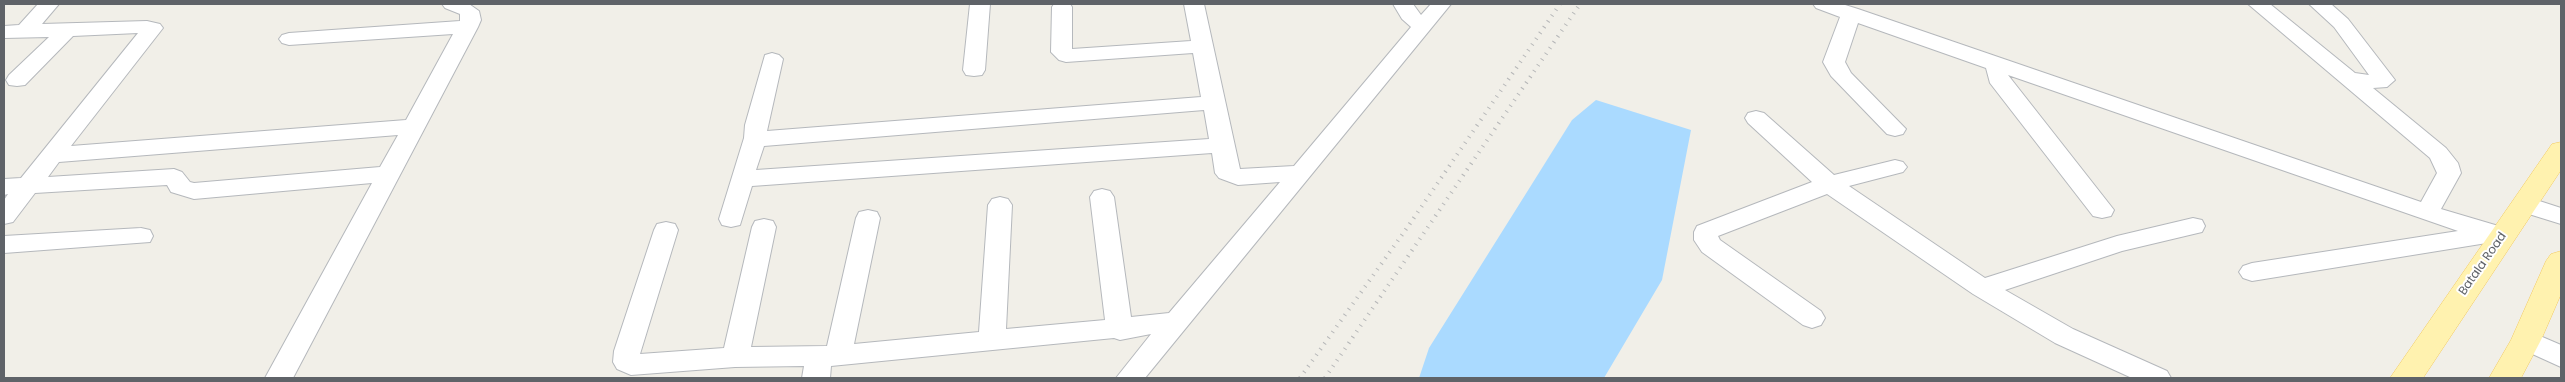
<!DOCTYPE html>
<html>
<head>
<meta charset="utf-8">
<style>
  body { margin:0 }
  #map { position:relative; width:2565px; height:382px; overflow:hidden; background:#f1efe8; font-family:Poppins,sans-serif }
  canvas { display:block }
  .frame { position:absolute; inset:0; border:5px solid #5f6368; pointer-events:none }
</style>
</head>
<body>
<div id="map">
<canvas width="2565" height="382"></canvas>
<div class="frame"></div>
</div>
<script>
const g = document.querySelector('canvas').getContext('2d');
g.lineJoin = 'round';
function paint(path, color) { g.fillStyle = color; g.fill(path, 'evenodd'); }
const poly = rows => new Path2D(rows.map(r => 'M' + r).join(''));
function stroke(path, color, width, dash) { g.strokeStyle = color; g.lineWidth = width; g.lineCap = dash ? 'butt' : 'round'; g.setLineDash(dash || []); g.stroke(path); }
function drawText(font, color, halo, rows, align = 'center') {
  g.font = font + ' Poppins,sans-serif'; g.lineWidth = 4; g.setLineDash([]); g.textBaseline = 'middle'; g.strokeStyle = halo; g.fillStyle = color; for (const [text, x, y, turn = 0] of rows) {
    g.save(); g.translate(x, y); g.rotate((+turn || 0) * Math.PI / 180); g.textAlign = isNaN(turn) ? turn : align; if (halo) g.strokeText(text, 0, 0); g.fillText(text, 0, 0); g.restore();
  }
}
paint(poly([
  [1596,100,1691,130,1662,280,1604,378,1419,378,1429,348,1537,176,1572,120]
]), '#aadaff');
const minor = poly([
  [38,4,59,4,42,24,147,21,160,24,163,28,71,146,406,120,453,34,289,45,282,43,279,39,282,35,289,33,460,21,460,14,445,8,442,4,469,4,479,11,481,20,478,27,293,378,265,378,372,183,194,199,171,192,167,185,35,193,13,222,4,224,4,200,8,194,4,195,4,179,21,178,138,33,73,36,25,85,17,86,9,85,6,80,9,75,49,37,4,38,4,26,19,25,38,4],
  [398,135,380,167,194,183,190,182,182,172,174,169,48,177,59,162,398,135],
  [970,4,990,4,985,70,982,75,974,76,966,75,963,70,970,4],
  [1054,4,1070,4,1072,7,1072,49,1191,41,1184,4,1204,4,1240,169,1294,166,1411,27,1402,19,1393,4,1413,4,1421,15,1431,4,1451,4,1145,378,1116,378,1151,334,1120,340,1114,338,831,366,830,378,802,378,804,366,735,367,631,375,617,369,613,362,614,351,654,230,657,224,666,222,675,224,678,230,640,354,724,348,752,227,755,221,764,219,773,221,776,227,751,347,827,346,856,218,859,212,868,210,877,212,880,218,854,344,979,332,988,205,992,199,1000,197,1008,199,1012,205,1006,329,1105,320,1090,197,1094,191,1102,189,1110,191,1114,197,1131,317,1169,313,1280,182,1238,185,1219,178,1215,173,1212,153,752,186,740,225,731,227,722,225,719,219,744,138,745,125,765,55,772,53,779,55,783,59,767,131,1201,97,1193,53,1066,62,1059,60,1051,52,1052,7,1054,4],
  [1204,110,1209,139,756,170,764,146,1204,110],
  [1813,4,1842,4,1858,9,2421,202,2437,173,2430,158,2248,4,2270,4,2355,73,2369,75,2334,27,2309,4,2331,4,2348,19,2395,80,2387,87,2373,88,2446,148,2458,163,2461,173,2441,209,2512,230,2515,236,2512,242,2503,244,2493,242,2252,281,2243,278,2239,272,2243,266,2252,263,2458,231,2008,75,2114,210,2111,216,2102,218,2093,216,1990,83,1986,68,1858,23,1845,62,1851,73,1906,129,1903,134,1895,136,1887,134,1831,76,1823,62,1840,17,1816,8,1813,4],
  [1756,111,1764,113,1834,175,1895,160,1903,162,1907,167,1903,172,1849,186,1985,278,2117,236,2193,218,2202,220,2205,226,2202,232,2122,251,2005,290,2073,329,2167,371,2171,378,2132,378,2055,343,1973,294,1827,194,1718,236,1720,240,1821,311,1825,318,1821,325,1812,328,1803,325,1702,252,1694,240,1694,232,1697,226,1812,182,1748,123,1745,118,1748,113,1756,111],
  [2524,196,2561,208,2561,224,2516,210,2512,204,2516,198,2524,196],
  [141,228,150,230,153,236,150,242,4,253,4,236,141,228],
  [2526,330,2561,345,2561,367,2517,347,2513,340,2517,333,2526,330]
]);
const major = poly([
  [2561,142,2561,170,2423,378,2390,378,2552,144,2561,142],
  [2561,251,2561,294,2541,340,2521,378,2489,378,2511,340,2546,261,2551,254,2561,251]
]);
stroke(minor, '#b5b8bc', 2);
stroke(major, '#f2c960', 1);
paint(minor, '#fff');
paint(major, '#fff2af');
stroke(poly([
  [1300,378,1409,225,1560,4],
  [1325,378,1580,4]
]), '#b6b7b8', 4, [1, 6]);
drawText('12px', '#5f6368', '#fff', [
  ["Batala Road",2483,264,-55]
]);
</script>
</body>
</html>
